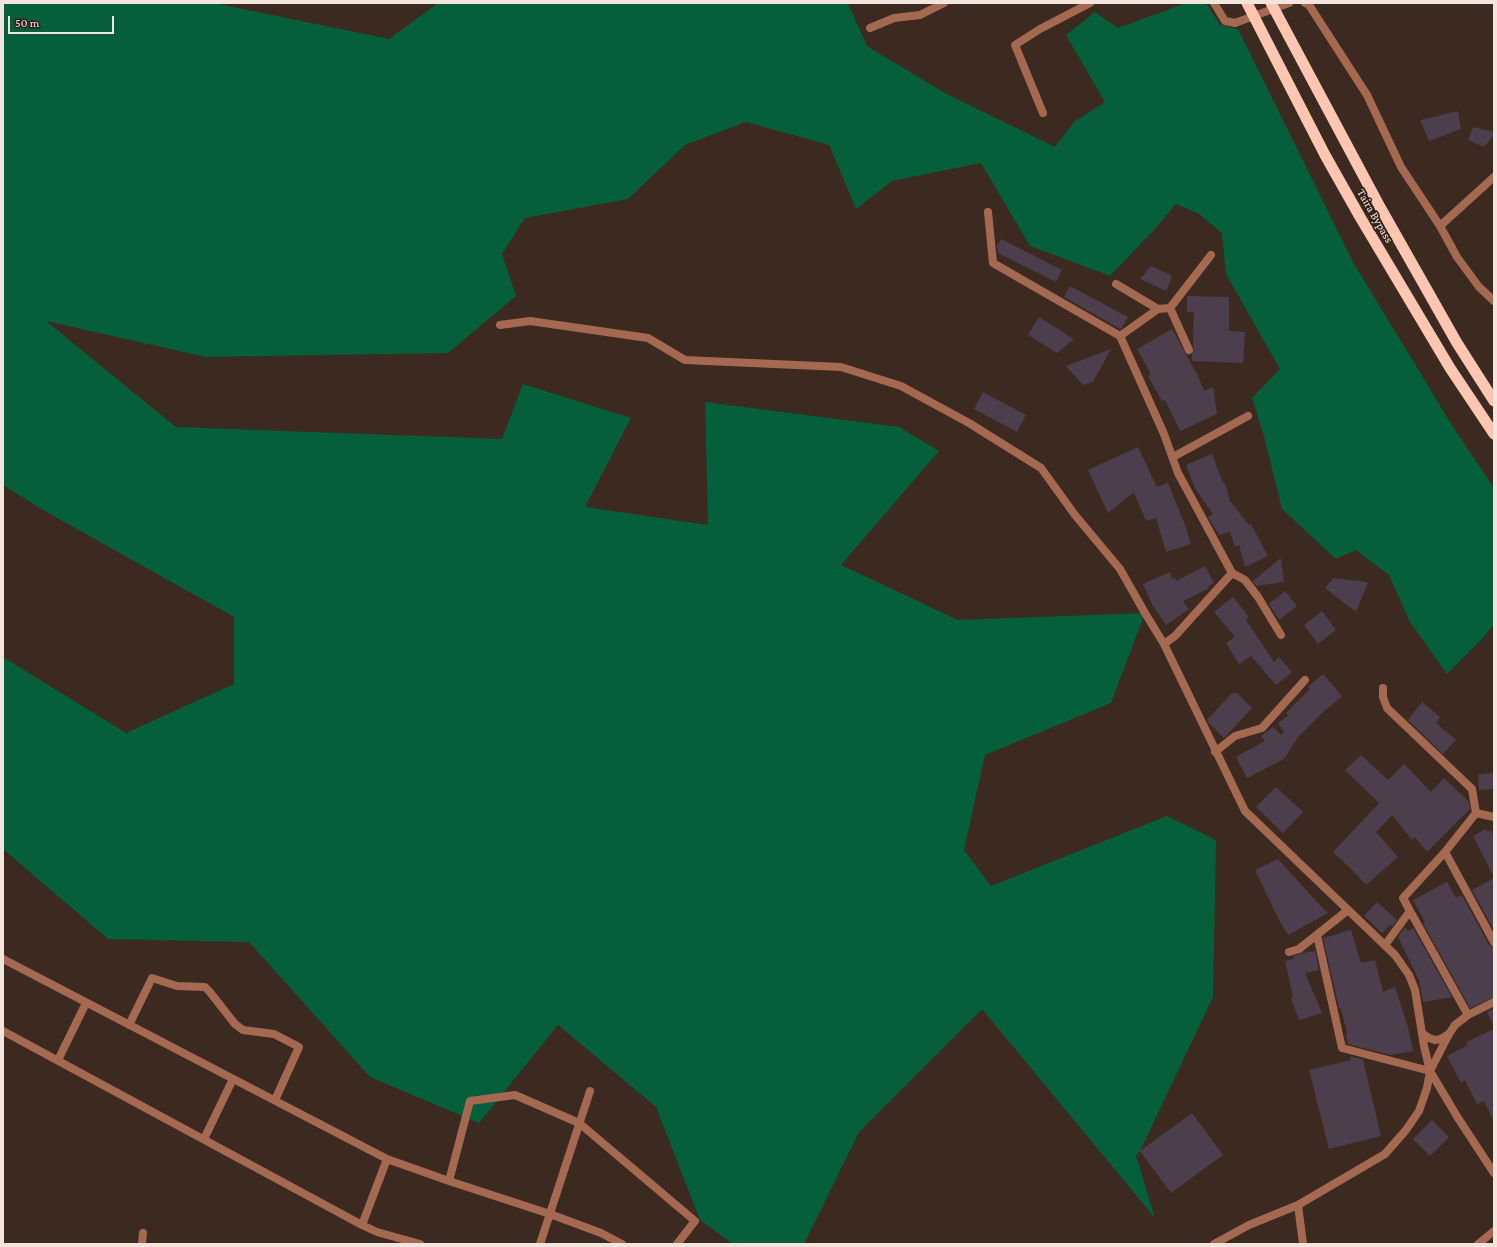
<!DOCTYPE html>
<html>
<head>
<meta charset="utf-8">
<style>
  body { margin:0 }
  #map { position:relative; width:1497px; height:1247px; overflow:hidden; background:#3c2a20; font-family:"Crimson Pro",serif }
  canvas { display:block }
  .frame { position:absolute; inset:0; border:4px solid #f1e5de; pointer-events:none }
  .scale { position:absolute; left:8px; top:16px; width:106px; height:18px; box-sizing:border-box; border:2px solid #f1e5de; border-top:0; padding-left:5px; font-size:12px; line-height:14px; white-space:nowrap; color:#f1e5de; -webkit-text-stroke:3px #322117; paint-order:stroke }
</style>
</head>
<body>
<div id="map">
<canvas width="1497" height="1247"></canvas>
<div class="frame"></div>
<div class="scale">50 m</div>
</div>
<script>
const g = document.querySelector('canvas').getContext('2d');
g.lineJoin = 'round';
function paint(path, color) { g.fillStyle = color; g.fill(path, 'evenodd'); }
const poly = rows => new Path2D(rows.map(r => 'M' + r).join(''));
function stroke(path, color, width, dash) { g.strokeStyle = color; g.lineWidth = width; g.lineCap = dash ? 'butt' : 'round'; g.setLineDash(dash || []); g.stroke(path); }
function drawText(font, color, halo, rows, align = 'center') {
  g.font = font + ' "Crimson Pro",serif'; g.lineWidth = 3.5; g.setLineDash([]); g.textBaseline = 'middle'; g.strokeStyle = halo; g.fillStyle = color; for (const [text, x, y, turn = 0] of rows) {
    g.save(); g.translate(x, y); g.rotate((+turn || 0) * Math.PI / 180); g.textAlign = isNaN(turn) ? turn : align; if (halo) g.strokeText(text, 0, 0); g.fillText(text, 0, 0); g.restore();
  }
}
paint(poly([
  [3,3,214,3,389,39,438,3,848,3,867,46,943,92,1055,147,1074,122,1105,102,1066,35,1095,12,1118,28,1186,3,1206,3,1220,25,1238,29,1353,262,1453,427,1494,488,1494,624,1483,638,1447,674,1410,622,1389,575,1356,550,1336,559,1282,509,1264,436,1252,398,1280,369,1226,274,1222,233,1199,214,1176,204,1154,230,1110,276,1030,246,981,163,892,181,856,209,829,145,746,122,685,145,628,199,525,218,502,254,516,296,448,353,206,357,46,321,176,427,502,439,523,384,631,418,585,507,708,525,705,402,899,427,939,451,841,565,958,620,1145,613,1111,703,985,755,964,850,991,886,1167,816,1216,840,1213,997,1140,1151,1136,1156,1155,1218,982,1009,859,1132,804,1244,733,1244,700,1220,656,1107,558,1025,479,1123,370,1077,249,942,108,939,3,849,3,657,126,733,234,684,234,617,43,510,3,485]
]), '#065f3b');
paint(poly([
  [1458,111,1461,129,1429,141,1420,120],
  [1473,127,1494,132,1494,135,1484,147,1468,140],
  [1001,239,1062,270,1056,282,998,253,997,246],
  [1151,266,1171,275,1171,280,1166,291,1140,279],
  [1070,286,1128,317,1122,328,1120,329,1064,297],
  [1187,296,1229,297,1229,331,1245,332,1243,363,1192,361,1192,354,1194,350,1193,344,1194,312,1187,312],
  [1039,317,1074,339,1057,353,1028,335],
  [1172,329,1198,376,1204,391,1213,387,1217,414,1180,431,1165,400,1162,401,1148,376,1151,374,1137,349],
  [1111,349,1093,382,1083,385,1066,366],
  [983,392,1026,415,1017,432,974,409],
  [1138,447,1157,487,1168,483,1185,525,1191,544,1166,552,1156,518,1146,521,1134,492,1108,513,1088,470],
  [1212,454,1223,483,1225,483,1230,501,1249,525,1251,524,1268,556,1245,567,1239,545,1235,547,1230,532,1219,535,1208,517,1213,514,1195,488,1186,465],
  [1281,558,1284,582,1256,586,1253,581],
  [1205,566,1214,583,1208,586,1209,588,1183,601,1189,609,1166,625,1153,606,1143,584,1170,572,1172,579,1175,577,1176,581],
  [1333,578,1368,582,1356,612,1325,588],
  [1285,591,1297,606,1279,620,1269,604],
  [1233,597,1249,617,1246,620,1274,662,1279,657,1292,672,1276,685,1251,656,1239,664,1226,643,1235,637,1214,612],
  [1322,611,1336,630,1318,644,1304,625],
  [1323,674,1342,696,1320,715,1298,737,1284,759,1247,778,1236,757,1265,741,1261,736,1273,727,1281,735,1284,732,1278,723,1289,715,1286,713,1310,689,1308,687],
  [1232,693,1237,693,1252,708,1224,738,1209,723,1207,720],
  [1422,702,1440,717,1436,723,1456,740,1443,754,1408,720],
  [1361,755,1388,780,1404,764,1431,792,1444,778,1469,802,1470,809,1427,852,1415,837,1412,840,1392,815,1376,832,1398,857,1366,885,1353,871,1333,852,1379,803,1345,770],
  [1494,773,1494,789,1479,790,1478,774],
  [1276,787,1303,812,1283,833,1256,807],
  [1486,829,1487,832,1491,830,1494,837,1494,877,1473,836],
  [1278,859,1316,901,1328,913,1288,935,1277,916,1255,870],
  [1494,878,1494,930,1472,890],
  [1447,882,1456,898,1462,895,1489,945,1494,947,1494,997,1470,1008,1423,923,1425,922,1413,900],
  [1377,902,1397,920,1392,926,1391,924,1382,933,1364,916],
  [1405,927,1408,931,1413,928,1452,997,1423,1002,1419,980,1398,937],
  [1351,930,1361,963,1375,960,1383,992,1395,987,1408,1027,1413,1051,1390,1055,1348,1044,1346,1034,1347,1033,1341,1008,1339,1008,1323,938],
  [1315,951,1319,970,1305,973,1322,1013,1299,1020,1291,998,1293,997,1285,961,1294,959,1293,956,1303,953],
  [1494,1008,1494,1026,1487,1012],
  [1494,1029,1494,1122,1484,1101,1477,1104,1465,1080,1461,1083,1447,1056,1468,1045,1466,1042],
  [1350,1056,1364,1060,1363,1060,1381,1136,1329,1149,1309,1070,1351,1060],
  [1192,1113,1223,1155,1171,1193,1140,1151],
  [1432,1120,1449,1137,1430,1156,1413,1139]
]), '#4c3e4d');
stroke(poly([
  [1214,3,1225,21,1235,23,1289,3],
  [1305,3,1309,5,1367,95,1401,167,1440,226,1457,257,1479,287,1494,301],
  [870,28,894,18,920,15,944,3],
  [1043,113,1015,45,1040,29,1090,3],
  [988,212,993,263,1120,336,1164,434,1178,473,1232,573,1175,636,1164,644],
  [1440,226,1494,177],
  [1116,284,1158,309],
  [1170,308,1189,350],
  [500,325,530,321,648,338,685,360,841,367,901,386,969,423,1041,468,1075,515,1120,569,1145,613,1164,644,1245,811,1395,955,1409,975,1415,990,1424,1046,1430,1071,1427,1088,1419,1111,1406,1130,1385,1154,1298,1205,1249,1225,1214,1244],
  [1120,336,1158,309,1170,308,1211,255],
  [1173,457,1248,416],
  [1232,573,1245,580,1258,597,1281,635],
  [1383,688,1383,697,1387,708,1472,789,1476,813,1494,817],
  [1215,752,1235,736,1262,728,1305,680],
  [1445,852,1494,942],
  [1410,911,1403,898,1445,852,1476,813],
  [1317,935,1342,1048,1430,1071,1458,1118,1494,1173],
  [1385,945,1410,911,1468,1015],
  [1289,952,1299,949,1348,910],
  [3,959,387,1159,449,1181,550,1214,601,1233,622,1244],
  [129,1025,152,978,177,986,205,987,209,991,235,1024,243,1030,274,1034,299,1047,275,1100],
  [3,1031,362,1225,377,1232,420,1244],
  [1422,1033,1429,1038,1435,1040,1441,1039,1449,1034],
  [58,1060,86,1003],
  [1430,1071,1449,1034,1455,1025,1468,1015,1494,1002],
  [204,1139,233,1079],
  [449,1181,470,1101,515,1095,579,1123,695,1221,677,1244],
  [1298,1205,1303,1244],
  [362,1225,387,1159],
  [142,1244,143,1233],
  [540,1244,590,1091]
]), '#a56952', 8);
stroke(poly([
  [1478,1244,1494,1231]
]), '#a56952', 8);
stroke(poly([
  [1247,3,1325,155,1360,217,1450,368,1494,434],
  [1271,3,1380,207,1457,343,1494,401]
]), '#fcc6b2', 11);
drawText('12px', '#f1e5de', '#322117', [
  ["Taira Bypass",1375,216,60]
]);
</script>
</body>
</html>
